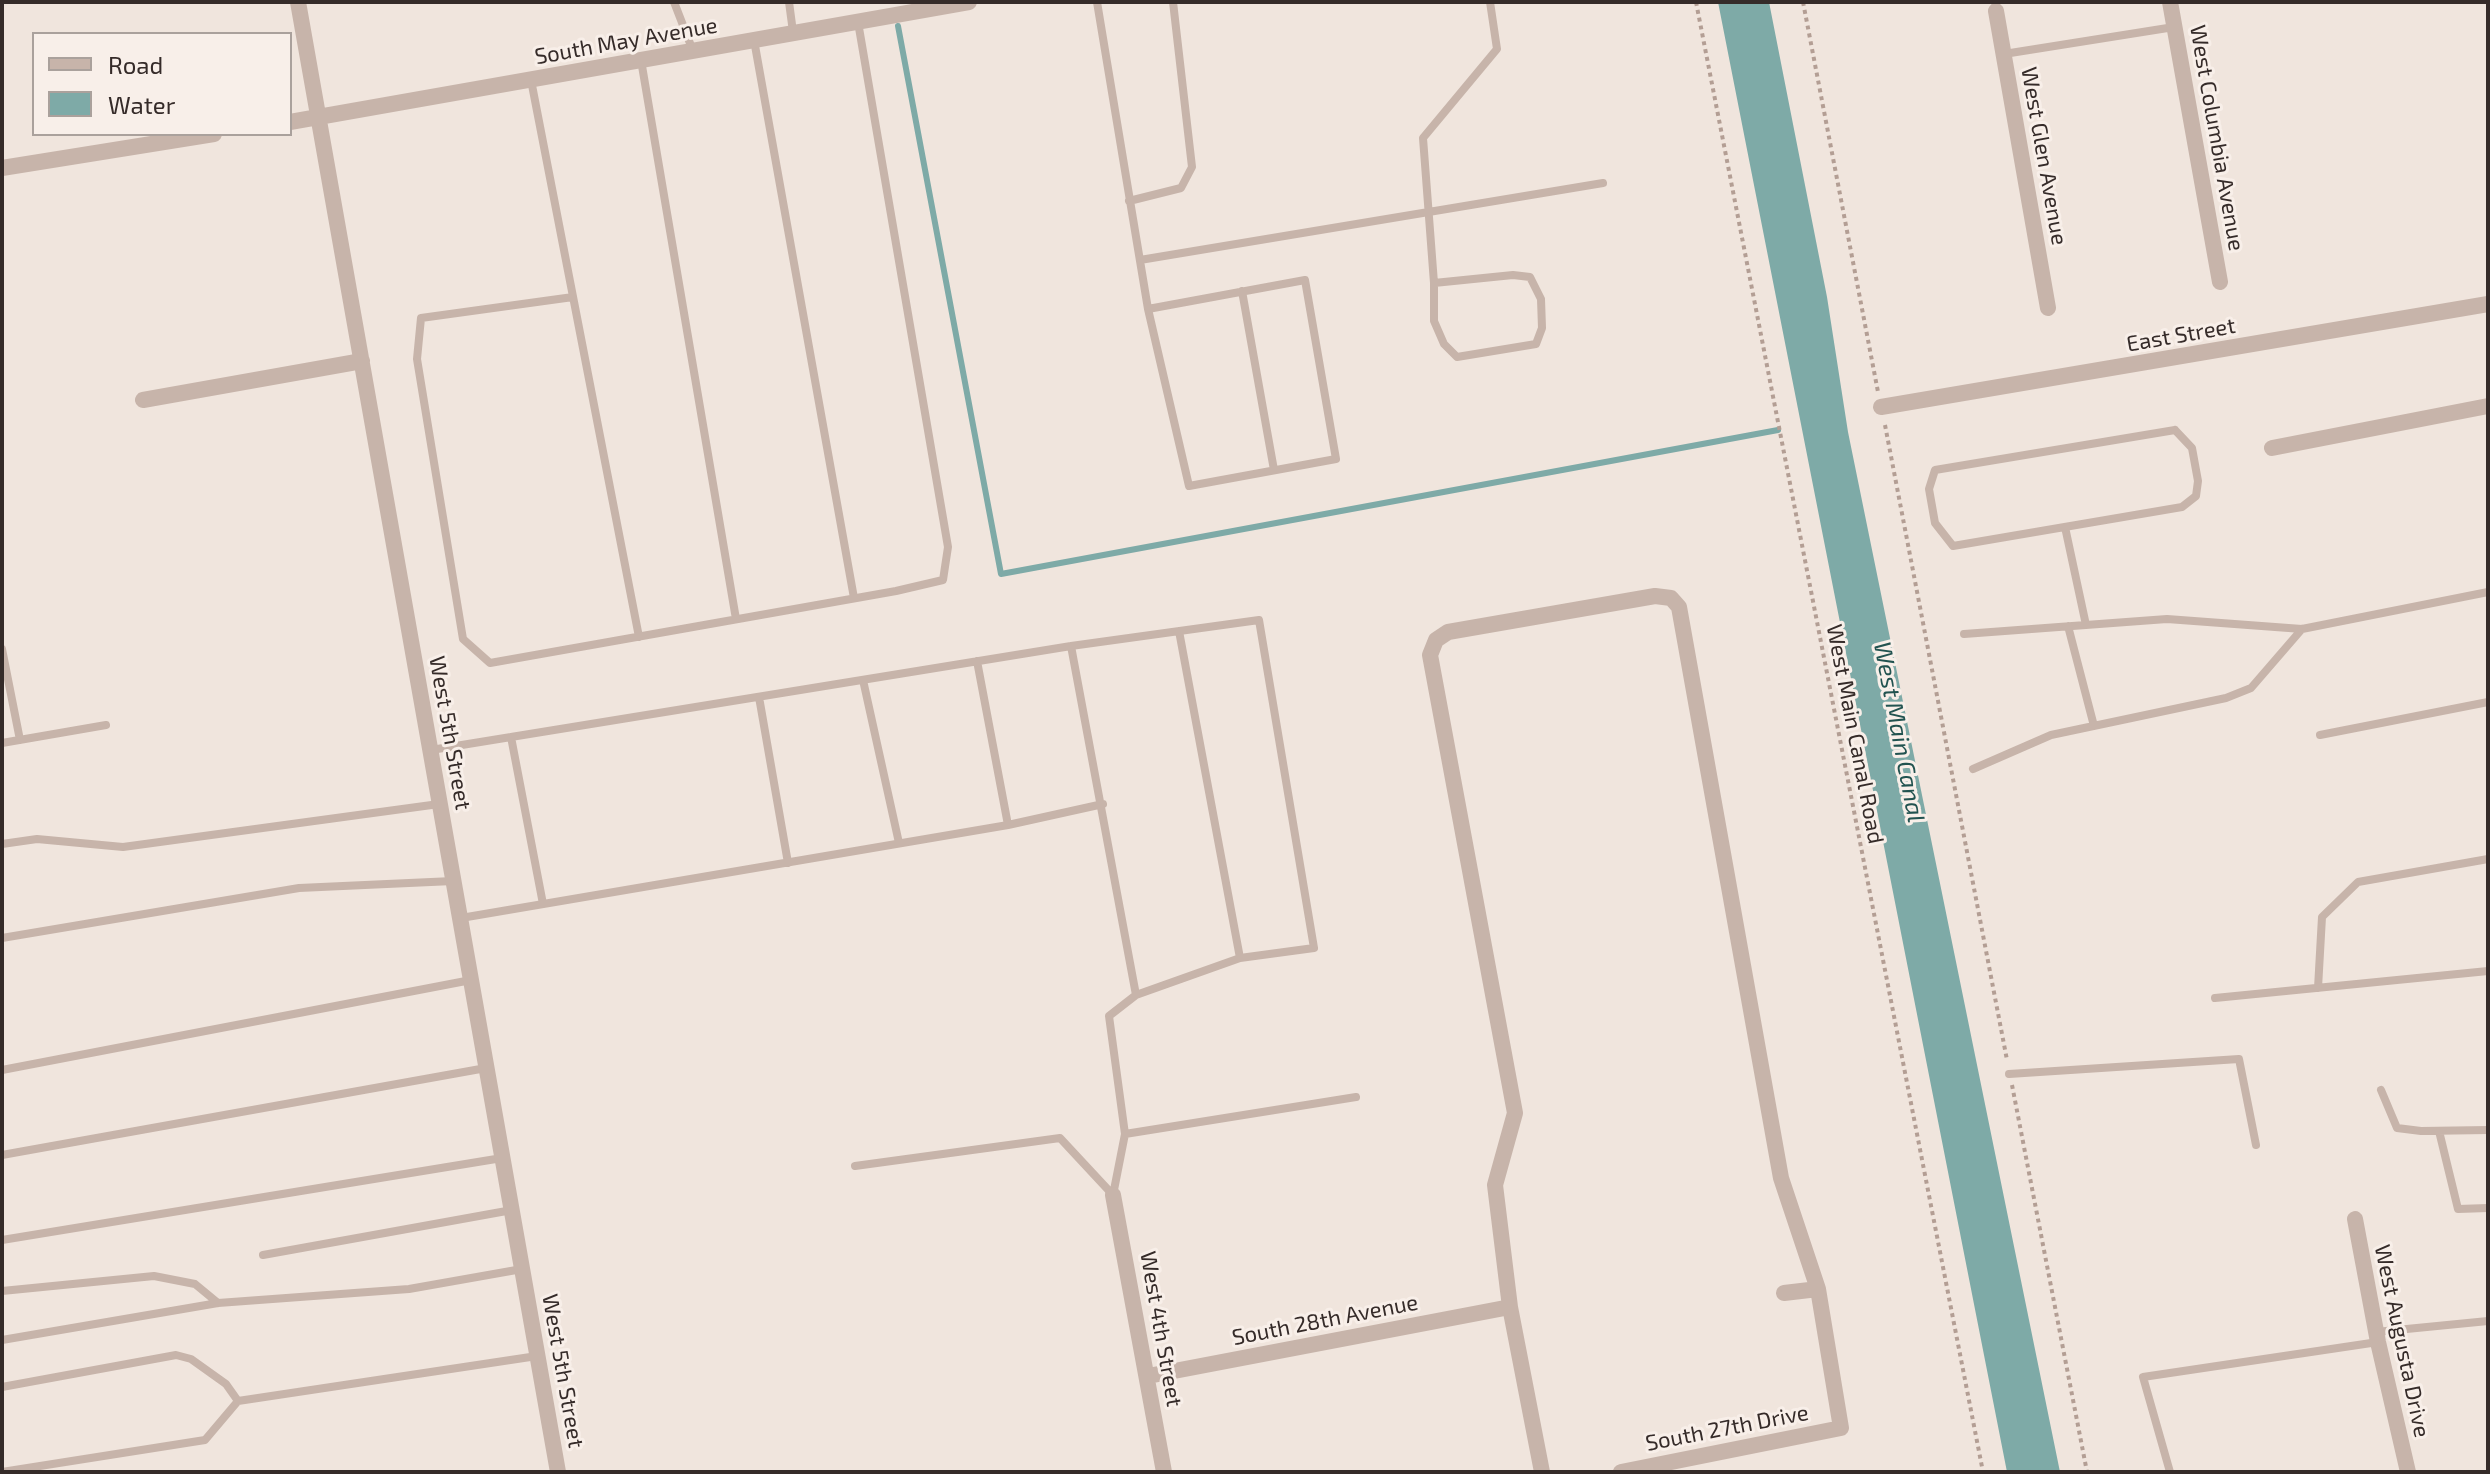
<!DOCTYPE html>
<html>
<head>
<meta charset="utf-8">
<style>
  body { margin:0 }
  #map { position:relative; width:2490px; height:1474px; overflow:hidden; background:#f0e5dd; font-family:"Exo 2",sans-serif }
  canvas { display:block }
  .frame { position:absolute; inset:0; border:4px solid #352b29; pointer-events:none }
  .legend { position:absolute; left:32px; top:32px; width:260px; height:104px; box-sizing:border-box; background:#f8efe9; border:2px solid #aaa19c; margin:0; padding:10px 14px; list-style:none; font-size:24px; color:#352b29 }
  .legend li { display:flex; align-items:center; gap:16px; height:40px }
  .legend b { width:40px; border:2px solid #aaa19c }
</style>
</head>
<body>
<div id="map">
<canvas width="2490" height="1474"></canvas>
<div class="frame"></div>
<ul class="legend">
<li><b style="height:10px;background:#c7b4aa"></b>Road</li>
<li><b style="height:22px;background:#7eaaa7"></b>Water</li>
</ul>
</div>
<script>
const g = document.querySelector('canvas').getContext('2d');
g.lineJoin = 'round';
function paint(path, color) { g.fillStyle = color; g.fill(path, 'evenodd'); }
const poly = rows => new Path2D(rows.map(r => 'M' + r).join(''));
function stroke(path, color, width, dash) { g.strokeStyle = color; g.lineWidth = width; g.lineCap = dash ? 'butt' : 'round'; g.setLineDash(dash || []); g.stroke(path); }
function drawText(font, color, halo, rows, align = 'center') {
  g.font = font + ' "Exo 2",sans-serif'; g.lineWidth = 6; g.setLineDash([]); g.textBaseline = 'middle'; g.strokeStyle = halo; g.fillStyle = color; for (const [text, x, y, turn = 0] of rows) {
    g.save(); g.translate(x, y); g.rotate((+turn || 0) * Math.PI / 180); g.textAlign = isNaN(turn) ? turn : align; if (halo) g.strokeText(text, 0, 0); g.fillText(text, 0, 0); g.restore();
  }
}
paint(poly([
  [1718,2,1769,2,1827,297,1848,432,2060,1472,2007,1472]
]), '#7eaaa7');
stroke(poly([
  [898,26,1001,574,1778,430]
]), '#7eaaa7', 6);
stroke(poly([
  [1696,2,1983,1472],
  [1803,2,1878,392],
  [1885,425,2007,1060],
  [2012,1085,2087,1472]
]), '#b39e94', 4, [4, 4]);
stroke(poly([
  [674,2,693,51],
  [789,2,793,32],
  [1097,2,1148,309,1189,486,1336,459,1305,280,1148,309],
  [754,40,854,598],
  [2004,54,2174,27],
  [641,60,736,619],
  [531,80,639,637],
  [1129,201,1181,188,1192,167,1173,2],
  [1140,260,1603,183],
  [1434,283,1513,275,1530,277,1541,299,1542,328,1536,344,1457,357,1444,344,1434,321,1434,283,1423,138,1497,49,1490,2],
  [1242,291,1274,470],
  [573,297,421,318,417,359,463,639,490,663,896,591,943,580,948,547,858,22],
  [2175,430,2192,448,2198,481,2196,496,2182,507,1953,546,1935,523,1929,489,1935,470,2175,430],
  [2065,527,2086,625],
  [2068,626,2094,726],
  [1179,631,1240,958],
  [1964,634,2167,619,2302,629,2488,592],
  [1071,646,1136,995],
  [2,649,20,740],
  [863,680,899,843],
  [759,697,788,863],
  [2320,735,2488,702],
  [511,737,543,904],
  [2,743,106,725],
  [431,750,1071,646,1259,620,1314,948,1240,958,1136,995,1109,1016,1125,1134],
  [1973,769,2051,735,2226,698,2251,688,2302,629],
  [1008,825,1103,804],
  [2,844,37,839,123,847,439,804],
  [461,918,1008,825,977,661],
  [2,938,299,888,453,881],
  [2318,988,2322,917,2358,882,2488,859],
  [2215,998,2488,971],
  [2,1070,471,980],
  [2009,1074,2239,1059,2256,1145],
  [2381,1090,2397,1128,2421,1131,2488,1130],
  [2439,1131,2458,1209,2488,1208],
  [2,1155,486,1068],
  [855,1166,1060,1138,1113,1195,1125,1134,1356,1097],
  [2,1240,502,1158],
  [263,1255,512,1210],
  [2,1291,154,1276,195,1284,218,1303],
  [2376,1332,2488,1321],
  [2,1340,218,1303,409,1289,522,1269],
  [2,1387,176,1355,191,1359,226,1384,238,1401],
  [2,1472,205,1440,238,1401,537,1356],
  [2170,1472,2143,1377,2378,1342]
]), '#c7b4aa', 8);
stroke(poly([
  [298,2,558,1472],
  [2170,2,2220,282],
  [1996,11,2048,308],
  [290,122,969,2],
  [2,168,214,134],
  [143,400,362,361],
  [1881,407,2488,304],
  [2272,448,2488,406],
  [1113,1195,1164,1472],
  [2355,1219,2378,1342,2408,1472],
  [1148,1376,1510,1307],
  [1542,1472,1510,1307,1495,1185,1515,1113,1430,655,1436,640,1448,632,1655,596,1671,598,1679,607,1781,1178,1818,1289],
  [1621,1472,1841,1428,1818,1289,1784,1293]
]), '#c7b4aa', 16);
drawText('22px', '#352b29', '#f8efe9', [
  ["South May Avenue",626,41,-10],
  ["West Columbia Avenue",2217,138,80],
  ["West Glen Avenue",2044,156,80],
  ["East Street",2181,335,-10],
  ["West 5th Street",450,733,80],
  ["West Main Canal Road",1855,734,79],
  ["South 28th Avenue",1325,1320,-11],
  ["West 4th Street",1161,1329,80],
  ["West Augusta Drive",2402,1341,78],
  ["West 5th Street",563,1371,80],
  ["South 27th Drive",1727,1428,-11]
]);
drawText('italic 24px', '#225350', '#f8efe9', [
  ["West Main Canal",1899,732,79]
]);
</script>
</body>
</html>
